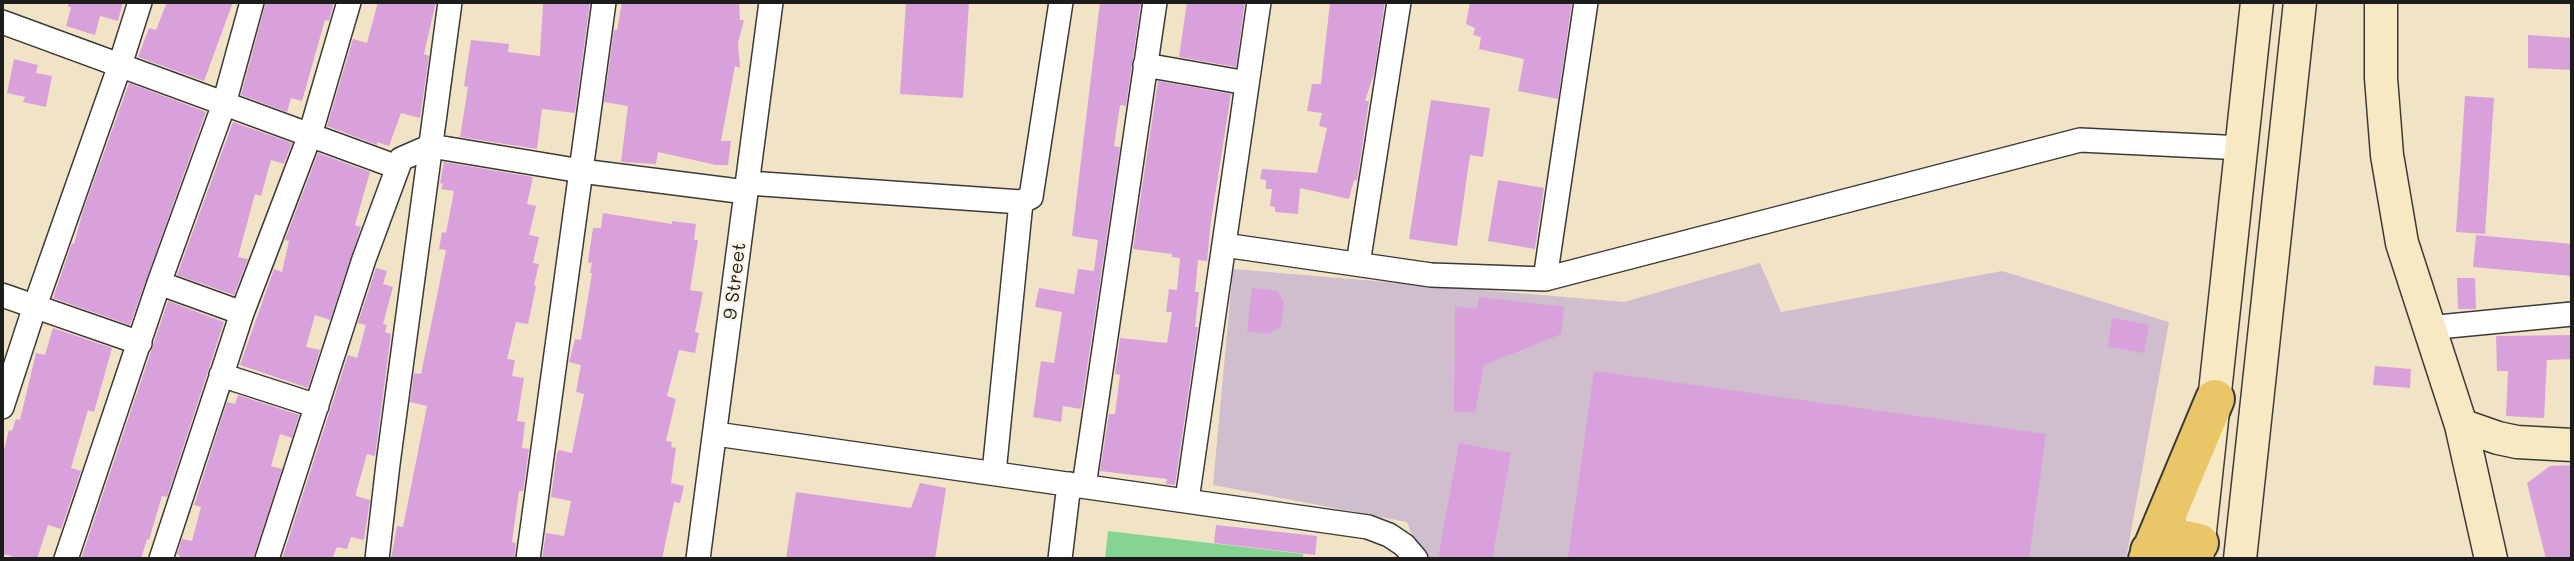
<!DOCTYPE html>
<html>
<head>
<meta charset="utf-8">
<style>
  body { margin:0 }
  #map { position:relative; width:2574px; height:561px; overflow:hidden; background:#f1e4c6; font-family:Mali,sans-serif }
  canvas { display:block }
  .frame { position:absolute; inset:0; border:4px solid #1c1c1c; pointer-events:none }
</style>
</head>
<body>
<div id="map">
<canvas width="2574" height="561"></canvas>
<div class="frame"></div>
</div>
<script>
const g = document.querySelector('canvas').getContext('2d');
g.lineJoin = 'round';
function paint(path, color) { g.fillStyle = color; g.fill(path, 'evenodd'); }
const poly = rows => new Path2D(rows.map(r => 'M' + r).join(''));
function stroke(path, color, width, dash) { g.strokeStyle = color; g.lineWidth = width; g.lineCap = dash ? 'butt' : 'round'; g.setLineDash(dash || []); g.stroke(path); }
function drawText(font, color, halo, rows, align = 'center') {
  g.font = font + ' Mali,sans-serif'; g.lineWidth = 5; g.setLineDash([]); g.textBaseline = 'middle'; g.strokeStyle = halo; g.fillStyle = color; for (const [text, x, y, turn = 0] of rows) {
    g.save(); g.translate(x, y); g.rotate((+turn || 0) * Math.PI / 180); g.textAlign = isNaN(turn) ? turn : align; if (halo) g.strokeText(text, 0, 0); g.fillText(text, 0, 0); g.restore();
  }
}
paint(poly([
  [1760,263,1781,312,2002,271,2169,322,2126,559,1422,559,1407,522,1213,485,1233,269,1624,302]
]), '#d0bdce');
paint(poly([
  [1108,531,1303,554,1303,559,1105,559]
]), '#86d492');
paint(poly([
  [69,2,123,2,118,21,100,16,95,35,66,26,71,7,68,7],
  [167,2,233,2,204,81,138,57,149,28,156,30],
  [266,2,334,2,329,21,325,20,302,101,291,98,287,112,241,95],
  [378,2,436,2,424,54,429,56,420,118,401,113,389,146,377,142,377,145,327,126,353,39,367,43],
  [543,2,590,2,575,113,542,109,537,149,460,137,468,87,464,86,471,40,509,44,508,52,540,56],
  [622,2,739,2,740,20,744,20,738,43,740,68,735,66,721,141,731,141,728,165,716,165,658,152,656,164,621,162,628,106,604,102,614,30,617,30],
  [906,2,969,2,963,98,900,94],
  [1100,2,1141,2,1126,106,1120,105,1114,146,1120,147,1081,409,1063,406,1061,422,1033,417,1041,361,1054,363,1062,312,1035,307,1039,288,1074,294,1078,269,1094,271,1098,240,1072,236],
  [1187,2,1245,2,1236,67,1179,57],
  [1330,2,1385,2,1374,74,1365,101,1369,101,1357,181,1354,180,1349,199,1300,188,1298,214,1275,212,1275,207,1270,206,1272,189,1266,189,1266,180,1260,179,1262,169,1317,173,1327,128,1319,126,1322,113,1307,111,1312,84,1321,84],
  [1470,2,1572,2,1558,99,1518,91,1524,59,1479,49,1481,37,1473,35,1475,28,1466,24],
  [2528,35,2572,38,2572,70,2528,68],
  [14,59,38,65,36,73,52,76,46,107,23,102,25,97,7,93],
  [1158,81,1231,94,1211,221,1207,261,1198,260,1195,292,1199,292,1195,327,1198,327,1175,485,1166,484,1167,479,1100,471,1109,414,1115,414,1120,375,1115,374,1120,338,1167,343,1172,312,1166,312,1169,289,1177,290,1180,258,1172,257,1172,254,1133,249],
  [129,83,206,112,130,325,53,298,72,243,74,244,83,211],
  [2465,96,2494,98,2485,234,2456,232],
  [1431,100,1490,108,1483,157,1470,155,1457,246,1409,239],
  [233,122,292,143,284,164,271,160,261,196,255,194,238,257,248,259,234,295,177,275],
  [318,153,370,172,355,225,361,227,330,320,315,315,306,347,320,350,308,388,240,365,274,269,282,272,289,241,285,240],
  [444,162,533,177,527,204,536,206,529,235,539,237,533,263,539,264,534,285,536,286,528,324,516,322,507,359,515,360,512,376,524,378,517,421,525,422,522,448,529,449,523,491,519,491,512,542,516,543,514,559,391,559,397,526,403,527,427,406,410,402,414,373,421,374,438,291,446,250,439,249,442,232,446,233,454,191,441,189,443,184,440,183],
  [1498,180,1544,188,1535,249,1488,241],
  [603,213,672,224,672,221,696,224,694,240,698,240,690,290,703,292,695,332,699,333,695,353,679,350,667,396,676,399,666,441,672,442,671,447,676,448,671,483,684,486,680,503,674,502,662,559,542,559,546,533,564,536,571,501,551,497,557,453,559,450,572,453,584,394,576,392,581,365,569,362,575,339,581,340,592,273,590,273,592,263,588,262,593,228,601,228],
  [2476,235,2572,244,2572,276,2473,267],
  [376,268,387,271,383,284,393,287,383,324,387,325,385,332,391,334,375,456,367,454,356,493,356,496,370,500,364,540,351,537,347,549,337,547,332,559,282,559,347,358,348,355,357,358,366,325,358,323],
  [2457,278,2475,278,2476,309,2458,309],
  [1252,288,1277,291,1284,301,1281,326,1269,334,1247,331],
  [1479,297,1564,307,1561,334,1484,365,1475,412,1454,412,1455,306,1477,309],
  [168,301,224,322,167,497,162,496,149,540,147,539,141,559,81,559],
  [2112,318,2149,325,2144,353,2108,347],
  [53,328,112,348,94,412,88,410,71,468,81,471,61,529,48,525,37,559,11,559,12,556,2,554,2,458,9,430,12,431,16,419,20,420,36,353,45,355],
  [2572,335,2572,359,2547,360,2544,418,2506,416,2508,371,2497,371,2496,336],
  [2375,366,2411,369,2410,388,2373,385],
  [1594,371,2046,434,2029,559,1588,559,1568,557],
  [238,395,299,415,292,438,280,434,271,466,282,469,253,559,178,559,180,555,177,555,182,539,192,541,201,507,194,505,227,402,235,404],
  [1459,443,1511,453,1492,559,1438,559],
  [2572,465,2572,559,2546,559,2527,483,2550,466],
  [920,483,946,488,935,559,786,559,796,492,911,508],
  [1216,525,1317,536,1315,555,1214,543]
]), '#d8a1db');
const street = poly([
  [2,22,397,167],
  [1145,65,1247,83],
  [748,183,1021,202,1031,197,1061,2],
  [1224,245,1431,275,1545,279,2080,140,2243,148],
  [1358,264,1399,2],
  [1545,279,1586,2],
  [159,283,242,313],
  [2,295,140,343],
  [2428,328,2572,314],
  [221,375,317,406],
  [2,407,35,306,120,65,140,2],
  [716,434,1368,527,1389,535,1404,545,1416,559],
  [994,473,1021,202],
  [1084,486,1155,2],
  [1187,500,1259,2],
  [66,559,159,283,224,104,252,2],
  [161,559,242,313,310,135,349,2],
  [267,559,364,259,401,159,431,146,581,171,746,192],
  [377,559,388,464,450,2],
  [528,559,604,2],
  [698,559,771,2],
  [1060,559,1069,484]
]);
const secondary = poly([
  [2381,2,2381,78,2387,155,2402,243,2461,425,2491,559],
  [2461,425,2498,438,2517,442,2572,445],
  [2197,559,2257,2],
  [2240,559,2300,2]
]);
const highway = poly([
  [2150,551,2161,542,2176,538,2199,543],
  [2148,559,2215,399]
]);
stroke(street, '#3c3a36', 26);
stroke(secondary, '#3c3a36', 35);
stroke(highway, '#3c3a36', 42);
stroke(street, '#fff', 23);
stroke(secondary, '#f6e9c3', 32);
stroke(highway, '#e9c769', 38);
drawText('19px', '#1c1c1c', '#fcf5e5', [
  ["9 Street",735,281,-83]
]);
</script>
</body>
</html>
